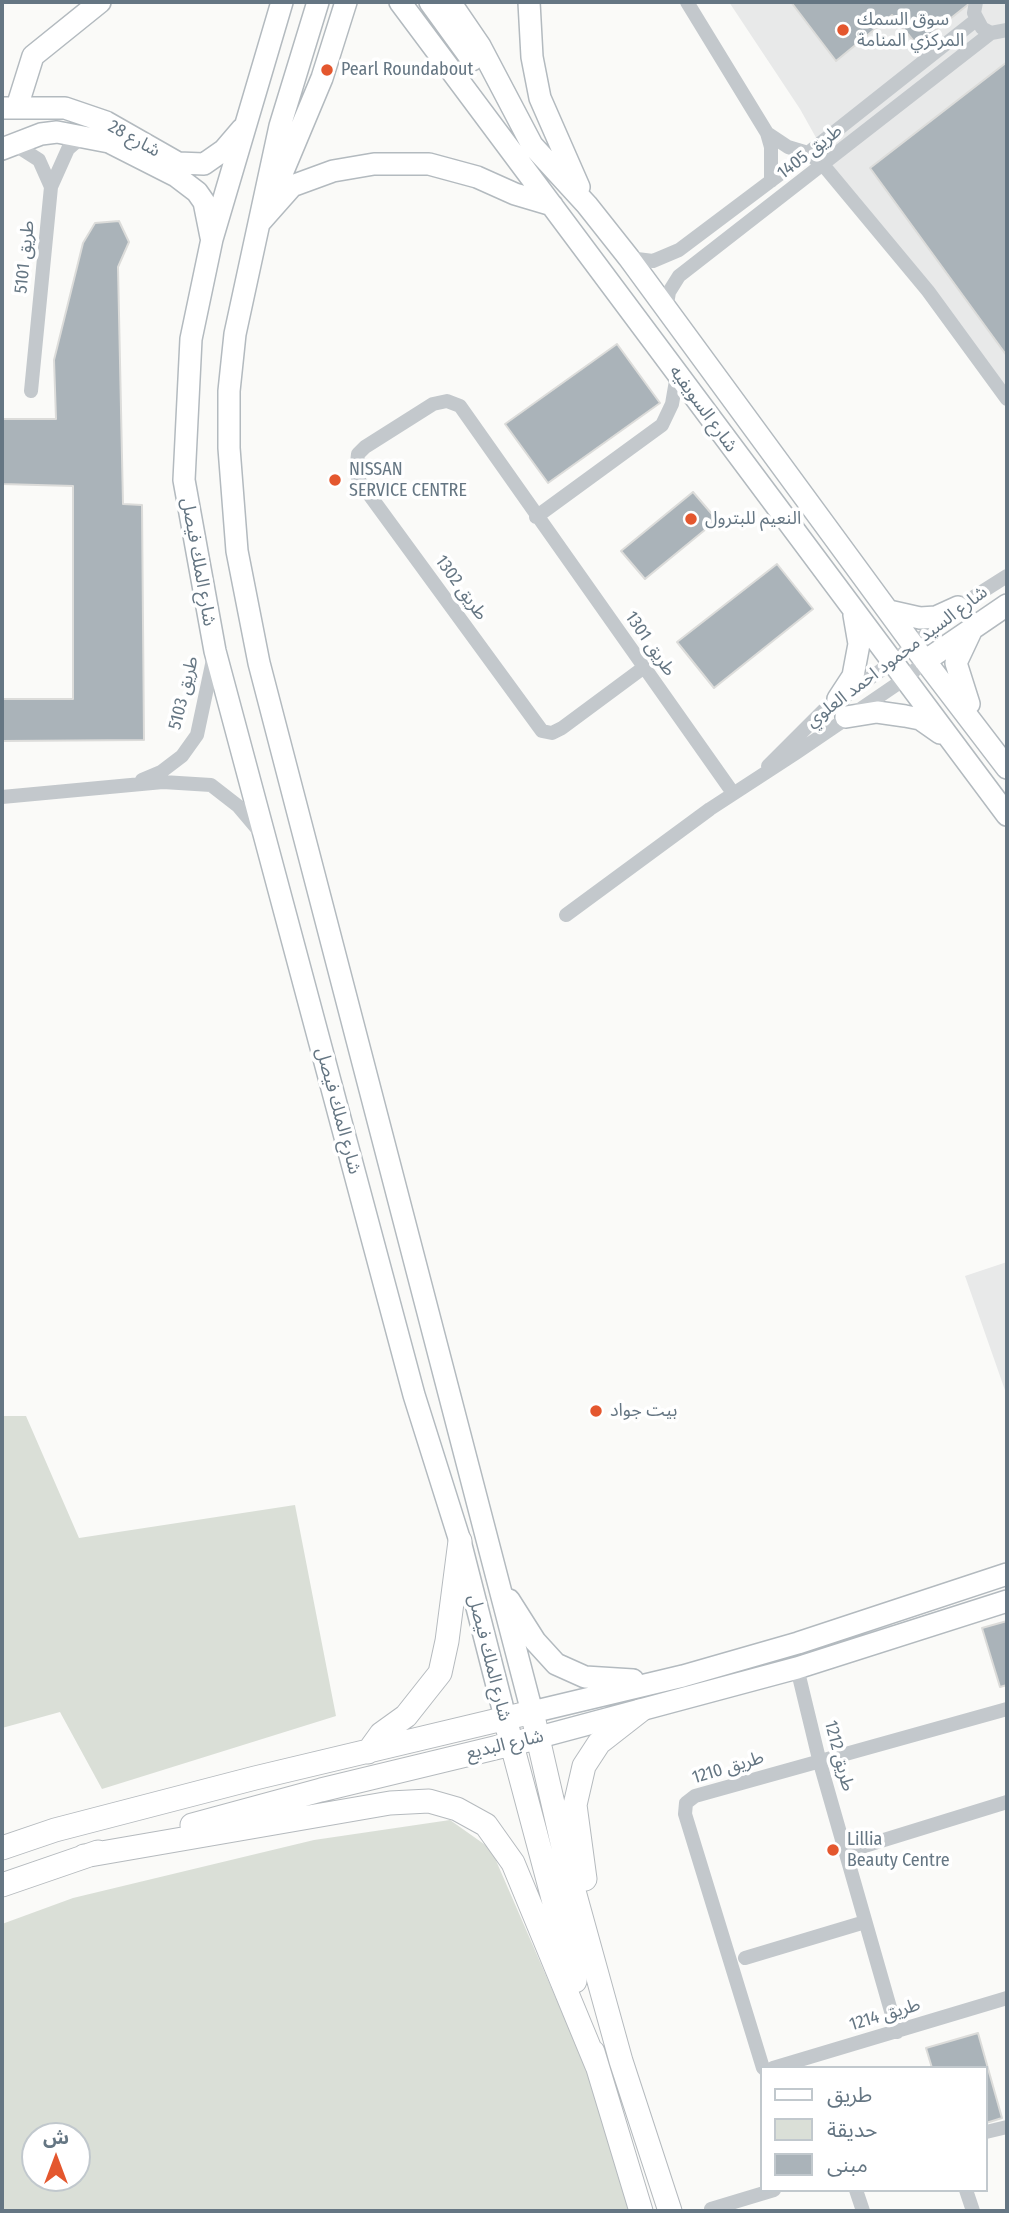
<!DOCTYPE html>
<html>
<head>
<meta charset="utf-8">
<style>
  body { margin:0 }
  #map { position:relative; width:1009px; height:2213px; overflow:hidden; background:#fafaf8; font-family:"Fira Sans Condensed","Noto Sans Arabic",sans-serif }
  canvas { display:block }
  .frame { position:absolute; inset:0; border:4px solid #657683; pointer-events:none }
  .legend { position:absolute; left:760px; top:2066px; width:228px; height:126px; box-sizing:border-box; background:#fff; border:2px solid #c1c8cd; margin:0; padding:9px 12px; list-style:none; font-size:21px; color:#657683 }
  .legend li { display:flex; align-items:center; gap:14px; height:35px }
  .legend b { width:35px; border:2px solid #c1c8cd }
  .north { position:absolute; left:21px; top:2122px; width:70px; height:70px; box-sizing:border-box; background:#fff; border:2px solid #c1c8cd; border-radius:50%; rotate:0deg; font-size:19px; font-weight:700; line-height:28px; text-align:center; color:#657683 }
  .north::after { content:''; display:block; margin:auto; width:24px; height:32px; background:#e4572e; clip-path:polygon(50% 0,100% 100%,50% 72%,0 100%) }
</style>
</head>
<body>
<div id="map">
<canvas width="1009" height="2213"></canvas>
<div class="frame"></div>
<ul class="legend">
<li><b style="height:9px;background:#fff"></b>طريق</li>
<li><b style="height:19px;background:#dadfd7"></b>حديقة</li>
<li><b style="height:19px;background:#aab3b9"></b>مبنى</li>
</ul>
<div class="north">ش</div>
</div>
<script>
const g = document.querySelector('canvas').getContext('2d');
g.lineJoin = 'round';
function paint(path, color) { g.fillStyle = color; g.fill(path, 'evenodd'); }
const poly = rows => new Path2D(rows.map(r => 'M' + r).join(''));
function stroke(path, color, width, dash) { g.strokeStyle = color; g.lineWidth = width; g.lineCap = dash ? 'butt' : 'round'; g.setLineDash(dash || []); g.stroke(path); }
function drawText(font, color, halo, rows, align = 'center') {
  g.font = font + ' "Fira Sans Condensed","Noto Sans Arabic",sans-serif'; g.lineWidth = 7; g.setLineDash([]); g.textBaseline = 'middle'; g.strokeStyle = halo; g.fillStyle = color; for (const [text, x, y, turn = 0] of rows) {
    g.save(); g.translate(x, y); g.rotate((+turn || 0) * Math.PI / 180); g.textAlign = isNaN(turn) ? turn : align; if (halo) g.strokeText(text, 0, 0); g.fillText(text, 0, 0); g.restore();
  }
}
paint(poly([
  [729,2,1007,2,1007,402,842,184,800,109],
  [1007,1262,1007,1396,965,1276]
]), '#e8e9e9');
paint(poly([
  [2,1416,26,1416,79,1538,295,1505,336,1716,102,1789,60,1712,2,1728],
  [450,1820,491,1849,587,2070,629,2211,2,2211,2,1924,73,1898,314,1840],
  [35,2136,77,2136,77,2178,35,2178]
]), '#dadfd7');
const building = poly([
  [791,2,969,2,970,3,917,45,892,15,836,61,791,2],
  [1007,62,1007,356,870,168,1007,62],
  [119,221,129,242,118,267,123,504,142,505,144,740,2,741,2,699,73,699,73,486,2,484,2,419,56,419,54,360,83,243,95,223,119,221],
  [617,344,660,403,548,483,505,424,617,344],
  [693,492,717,520,645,579,621,551,693,492],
  [777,564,813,609,714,688,677,642,777,564],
  [1007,1621,1007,1685,1000,1687,982,1628,1007,1621],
  [978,2033,1002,2118,986,2123,986,2068,932,2068,926,2048,978,2033]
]);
paint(building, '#aab3b9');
stroke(building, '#dcdcda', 2);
const secondary = poly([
  [282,2,212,239,191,339,184,480,215,651,414,1395,460,1541,505,1717],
  [318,2,280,126,235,334,229,391,229,448,237,551,259,663,532,1712,683,1676,798,1643,1007,1574],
  [400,2,1007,815],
  [430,2,472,60],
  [450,2,480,46,532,145,587,205,629,258,913,645,1007,768],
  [529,2,532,57,540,98,579,187],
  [17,107,33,56,100,2],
  [2,108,65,108,106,122,178,163,204,164,224,150,242,129],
  [2,149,41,134,57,132,109,142,176,176,197,192,204,202,211,237],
  [273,195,322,78,346,2],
  [261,221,292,186,333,171,374,164,429,164,477,177,515,194,552,205],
  [889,611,920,618,936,617,958,607],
  [925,661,1007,605],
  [838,699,853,676,859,644,854,615],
  [969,704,956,663,972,629],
  [846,717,877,712,905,716,920,719,940,733],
  [509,1600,535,1641,556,1664,585,1677,633,1680],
  [536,1738,797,1668,1007,1601]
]);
const primary = poly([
  [508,1730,575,1981],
  [368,1752,381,1734,406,1716,440,1673,447,1641,460,1541],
  [192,1825,321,1790,536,1738],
  [2,1848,55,1830,255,1778,532,1712,569,1873,621,2061,670,2211],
  [84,1856,390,1803,429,1801,457,1809,486,1825,513,1863,597,2066],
  [585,1879,575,1805,584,1766,599,1743,640,1711],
  [2,1885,98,1852],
  [593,2052,641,2211]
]);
stroke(secondary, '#b3babf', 24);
stroke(primary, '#b5babe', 25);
stroke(poly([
  [687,2,767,133,771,147,771,181],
  [976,2,974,13,982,28,991,33,1007,30],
  [767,133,788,147,808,153,824,166,928,291,1007,399],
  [14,144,39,160,51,187,31,391],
  [51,187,68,149,84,135],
  [629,258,653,261,679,250,808,153,976,20],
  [666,310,669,292,679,276,991,33],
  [536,517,662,425,672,404,677,375],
  [643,668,562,728,552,733,542,731,360,482,356,473,358,454,365,447,433,404,447,401,460,406,733,793],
  [768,766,824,710,893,662,958,607,1007,576],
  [142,780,161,772,182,756,197,735,214,655],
  [2,797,163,782,211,785,238,806,260,832],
  [566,915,710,809,796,753,906,678,925,661],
  [797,1668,820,1763,897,2032],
  [845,1852,1007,1802],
  [745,1958,865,1922],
  [763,2068,685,1814,686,1803,695,1796,1007,1709],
  [773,2068,1007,1998],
  [986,2132,1007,2127],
  [856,2190,863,2211],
  [966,2190,973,2211],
  [711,2209,774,2190]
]), '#c3c8cc', 14);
stroke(secondary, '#fff', 21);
stroke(primary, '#fff', 23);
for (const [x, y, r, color] of [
  [843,30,7,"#e4572e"],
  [327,70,7,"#e4572e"],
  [335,480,7,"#e4572e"],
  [691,519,7,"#e4572e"],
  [596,1411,7,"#e4572e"],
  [833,1850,7,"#e4572e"]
]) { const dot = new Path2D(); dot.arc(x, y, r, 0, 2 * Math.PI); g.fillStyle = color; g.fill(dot); stroke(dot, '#fff', 2.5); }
drawText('18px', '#657683', '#fff', [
  ["سوق السمك",857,20],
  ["المركزي المنامة",857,41],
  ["Pearl Roundabout",341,70],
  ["NISSAN",349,470],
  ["SERVICE CENTRE",349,491],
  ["النعيم للبترول",705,519],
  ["بيت جواد",610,1411],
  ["Lillia",847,1840],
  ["Beauty Centre",847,1861]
], 'left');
drawText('18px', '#657683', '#fff', [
  ["شارع 28",134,139,29],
  ["طريق 1405",810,152,-38],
  ["طريق 5101",25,257,-84],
  ["شارع السويفيه",703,409,54],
  ["شارع الملك فيصل",198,562,80],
  ["طريق 1302",461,588,54],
  ["طريق 1301",650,644,55],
  ["شارع السيد محمود احمد العلوي",897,657,-37],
  ["طريق 5103",184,693,-76],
  ["شارع الملك فيصل",338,1111,75],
  ["شارع الملك فيصل",489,1658,76],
  ["شارع البديع",505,1745,-13],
  ["طريق 1212",839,1756,75],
  ["طريق 1210",728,1768,-17],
  ["طريق 1214",885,2015,-17]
]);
</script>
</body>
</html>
